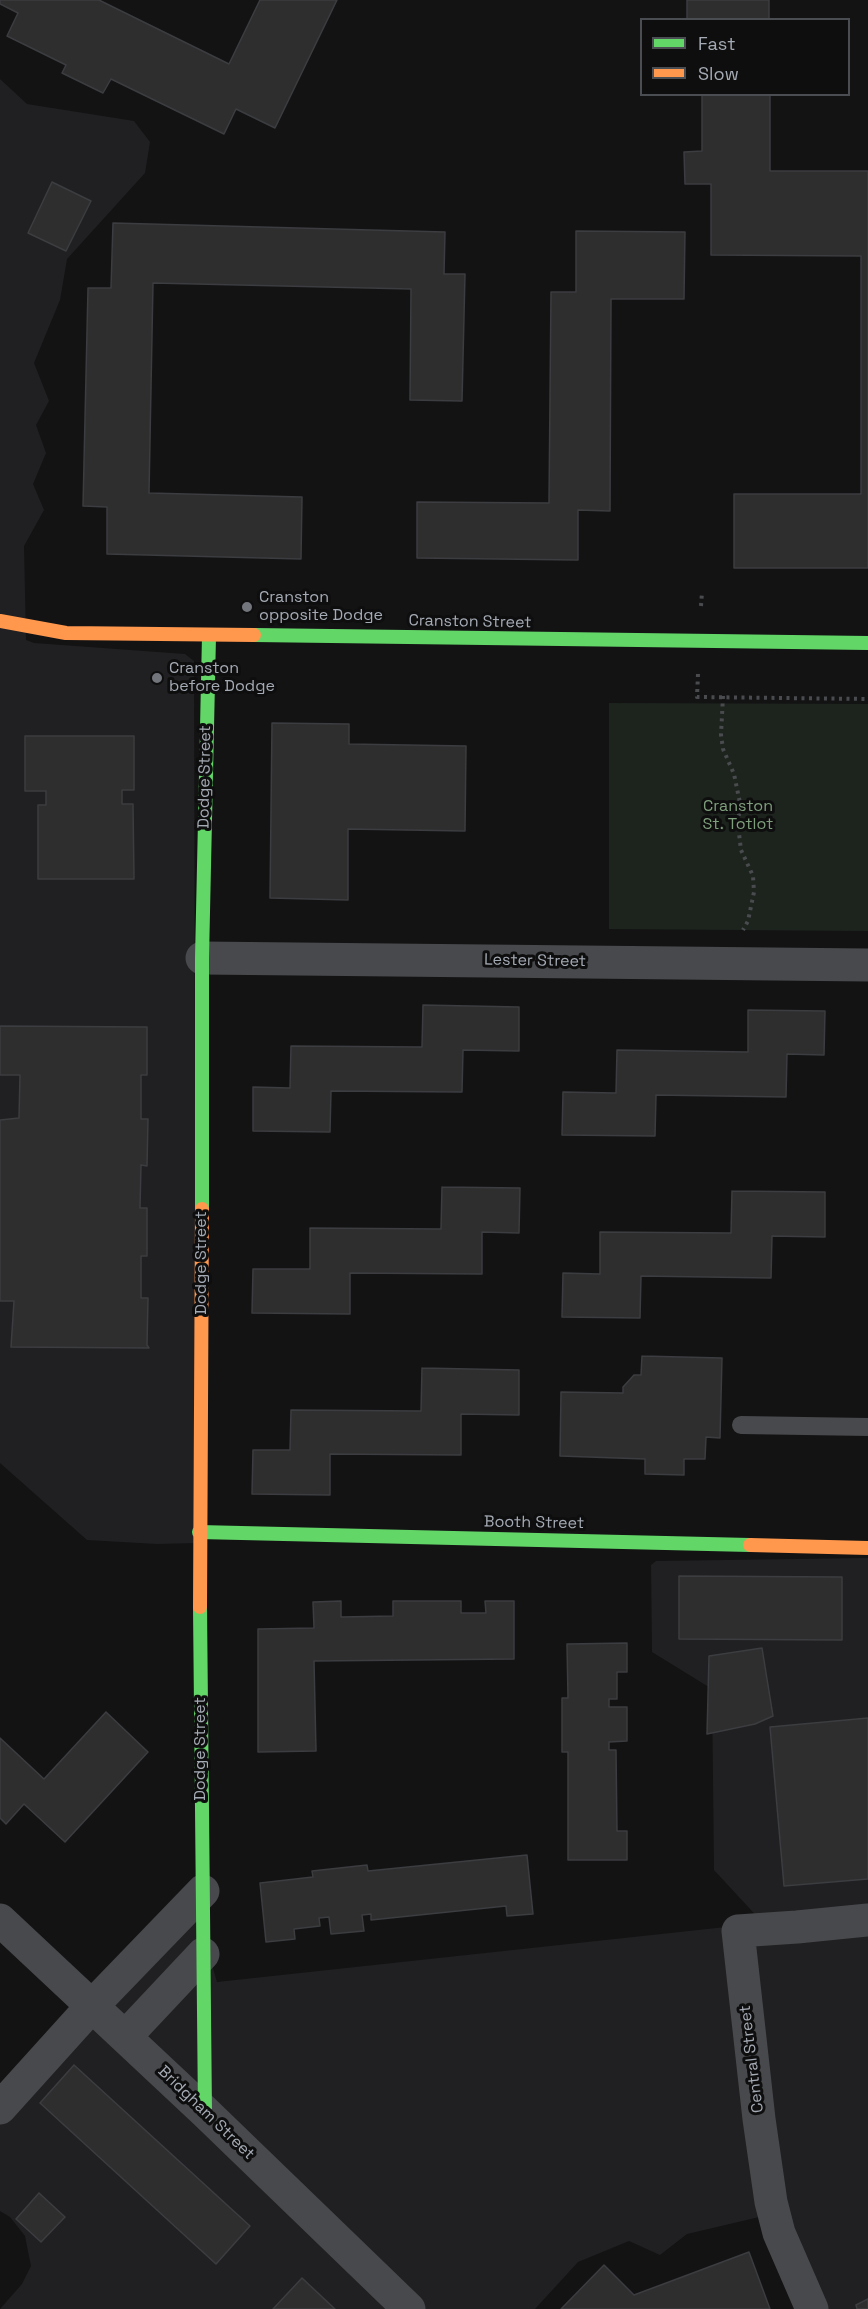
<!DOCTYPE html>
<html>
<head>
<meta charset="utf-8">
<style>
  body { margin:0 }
  #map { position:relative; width:868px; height:2309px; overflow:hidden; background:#131314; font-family:"Space Grotesk",sans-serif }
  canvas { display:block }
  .legend { position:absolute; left:640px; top:18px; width:210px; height:78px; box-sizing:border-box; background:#0e0e0f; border:2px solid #4a4d51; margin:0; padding:8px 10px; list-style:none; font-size:18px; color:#a5abb4 }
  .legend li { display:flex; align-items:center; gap:12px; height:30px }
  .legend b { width:30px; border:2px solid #4a4d51 }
</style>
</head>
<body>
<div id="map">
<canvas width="868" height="2309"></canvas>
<ul class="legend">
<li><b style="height:8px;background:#63d668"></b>Fast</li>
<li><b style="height:8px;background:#ff974d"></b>Slow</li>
</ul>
</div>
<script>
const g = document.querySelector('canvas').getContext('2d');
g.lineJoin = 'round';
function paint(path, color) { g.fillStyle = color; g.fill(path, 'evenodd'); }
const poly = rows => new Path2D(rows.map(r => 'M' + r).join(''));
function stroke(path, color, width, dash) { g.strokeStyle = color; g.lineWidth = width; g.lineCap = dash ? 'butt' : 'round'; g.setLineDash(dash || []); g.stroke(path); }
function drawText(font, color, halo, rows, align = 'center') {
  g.font = font + ' "Space Grotesk",sans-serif'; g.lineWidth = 6; g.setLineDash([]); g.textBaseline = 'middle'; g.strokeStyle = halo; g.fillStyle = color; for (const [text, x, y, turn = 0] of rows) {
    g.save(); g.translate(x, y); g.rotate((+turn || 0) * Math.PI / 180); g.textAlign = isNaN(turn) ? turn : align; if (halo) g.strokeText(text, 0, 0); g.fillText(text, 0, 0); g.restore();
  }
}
paint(poly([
  [0,79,27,104,134,121,150,142,145,173,67,259,60,300,34,363,49,401,36,425,46,453,33,484,44,510,24,546,26,640,34,643,185,654,194,661,196,1543,157,1544,87,1540,0,1463],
  [868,1558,868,2309,807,2309,772,2214,687,2234,660,2255,629,2241,578,2262,535,2309,0,2309,22,2284,31,2266,25,2236,10,2217,0,2211,0,2109,194,1903,217,1982,763,1923,714,1870,712,1689,652,1652,651,1565,656,1561]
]), '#202022');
paint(poly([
  [609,703,868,704,868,931,609,929]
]), '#1d241e');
const building = poly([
  [0,0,99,0,229,64,260,0,337,0,275,128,236,109,224,134,111,79,103,93,62,73,66,65,7,36,18,13,0,4,0,0],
  [687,0,769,0,769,20,687,20,687,0],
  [702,94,770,94,770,171,868,171,868,568,734,568,734,494,861,494,861,256,711,255,711,184,685,184,684,152,702,151,702,94],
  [52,182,91,201,66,251,28,233,52,182],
  [113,223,445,232,444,274,465,274,462,401,410,400,411,289,153,283,149,493,302,497,301,559,107,554,107,507,83,506,88,288,111,288,113,223],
  [576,231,685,232,684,299,611,299,610,511,578,510,578,560,417,558,417,502,549,503,551,292,576,292,576,231],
  [272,723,349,724,349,744,466,746,465,831,348,829,348,900,270,898,272,723],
  [25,736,134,736,134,790,122,790,122,804,133,804,134,879,38,879,38,805,46,805,46,791,25,791,25,736],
  [423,1005,519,1007,519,1051,463,1050,462,1092,331,1091,330,1132,253,1131,253,1087,290,1088,291,1046,422,1047,423,1005],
  [748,1010,825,1011,824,1055,787,1054,786,1097,656,1095,655,1136,562,1135,563,1092,616,1093,617,1050,748,1052,748,1010],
  [0,1026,147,1027,147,1075,141,1075,141,1119,148,1119,147,1166,141,1165,140,1208,147,1208,147,1256,141,1256,141,1298,148,1298,147,1345,149,1348,11,1347,14,1301,0,1301,0,1120,19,1118,20,1075,0,1075,0,1026],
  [442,1187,520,1188,519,1233,482,1232,482,1274,350,1273,350,1314,252,1313,253,1269,310,1269,310,1228,441,1229,442,1187],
  [732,1191,825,1192,825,1237,772,1236,771,1278,641,1276,640,1318,562,1317,563,1273,600,1274,600,1232,731,1233,732,1191],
  [642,1356,722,1358,720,1438,706,1437,705,1459,684,1459,684,1475,645,1474,645,1459,560,1456,561,1392,623,1393,623,1387,634,1375,641,1375,642,1356],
  [422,1368,519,1370,519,1415,461,1414,461,1455,330,1454,330,1495,252,1494,253,1450,290,1450,291,1410,421,1411,422,1368],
  [679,1576,842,1577,842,1640,679,1639,679,1576],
  [341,1601,341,1617,393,1616,393,1601,461,1601,461,1613,486,1613,485,1601,514,1601,514,1659,314,1661,316,1751,258,1752,258,1629,314,1628,313,1602,341,1601],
  [627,1643,627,1672,617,1672,617,1699,609,1699,609,1707,627,1707,627,1741,609,1742,609,1750,616,1750,617,1831,627,1831,627,1860,568,1860,568,1752,562,1752,562,1698,568,1698,567,1644,627,1643],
  [762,1648,773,1716,755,1724,707,1734,709,1656,762,1648],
  [106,1712,148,1752,65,1842,24,1804,6,1824,0,1818,0,1738,44,1779,106,1712],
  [868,1718,868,1879,784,1886,770,1727,868,1718],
  [527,1855,533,1914,507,1916,506,1906,371,1920,371,1914,362,1915,364,1931,331,1934,329,1917,319,1918,320,1926,294,1929,295,1939,266,1942,260,1883,313,1877,312,1871,367,1865,368,1871,527,1855],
  [74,2065,250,2226,216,2264,40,2103,74,2065],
  [39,2193,65,2217,41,2242,16,2219,39,2193],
  [749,2252,770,2309,561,2309,604,2265,634,2295,749,2252],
  [302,2278,335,2309,273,2309,302,2278],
  [868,2299,868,2309,857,2309,856,2305,868,2299]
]);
paint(building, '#2e2e2f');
stroke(building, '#3c3d40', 1.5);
stroke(poly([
  [701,606,702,592],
  [698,674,697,697,868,699],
  [723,696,721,735,723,749,734,774,740,803,738,825,741,850,753,876,754,892,748,921,743,930]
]), '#494b4e', 4, [3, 4.5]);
stroke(poly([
  [741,1425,868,1427]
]), '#48494c', 18);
stroke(poly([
  [202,958,868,965],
  [0,1920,205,2112,409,2309],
  [125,2037,203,1954],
  [0,2108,92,2006,203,1891],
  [812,2309,779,2233,771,2202,759,2119,738,1931,797,1927,868,1920]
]), '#48494c', 33);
stroke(poly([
  [254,635,868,643],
  [202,1209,202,958,209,636],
  [199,1532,750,1545],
  [200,1607,205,2112]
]), '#63d668', 14);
stroke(poly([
  [0,621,66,633,254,635],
  [750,1545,868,1548],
  [200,1607,202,1209]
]), '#ff974d', 14);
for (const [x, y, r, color] of [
  [247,607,6,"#72767c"],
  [157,678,6,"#72767c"]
]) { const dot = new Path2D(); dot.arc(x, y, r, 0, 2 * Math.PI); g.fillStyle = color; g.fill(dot); stroke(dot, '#0e0e0f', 2); }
drawText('16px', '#a5abb4', '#0e0e0f', [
  ["Cranston",259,598],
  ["opposite Dodge",259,616],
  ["Cranston",169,669],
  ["before Dodge",169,687]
], 'left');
drawText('16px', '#a5abb4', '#0e0e0f', [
  ["Cranston Street",470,622,1],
  ["Dodge Street",205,777,-89],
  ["Lester Street",535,961,1],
  ["Dodge Street",202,1263,-90],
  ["Booth Street",534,1523,1],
  ["Dodge Street",201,1749,-90],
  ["Central Street",752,2059,-97],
  ["Bridgham Street",206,2113,44]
]);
drawText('16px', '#7e9f7c', '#0e0e0f', [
  ["Cranston",738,807],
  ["St. Totlot",738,825]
]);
</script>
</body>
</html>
